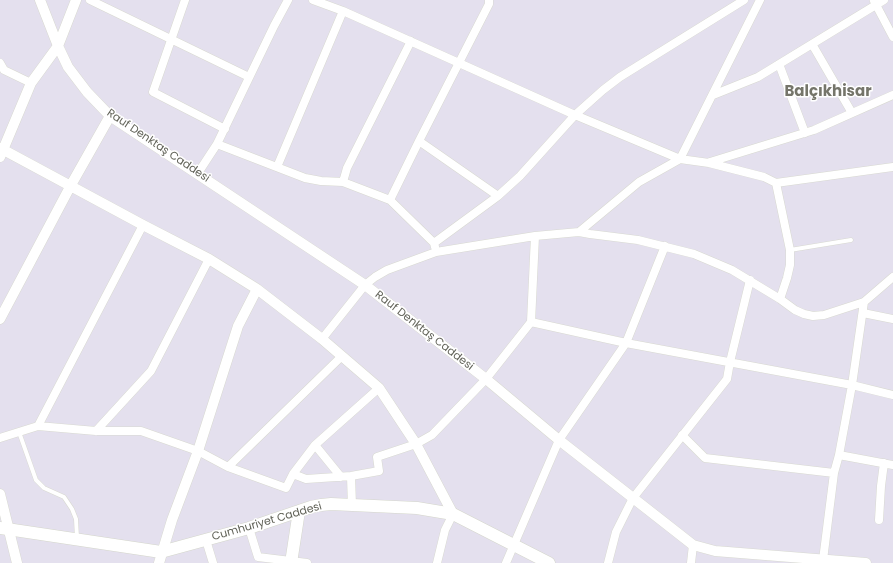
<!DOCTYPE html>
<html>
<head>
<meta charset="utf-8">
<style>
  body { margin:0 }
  canvas { display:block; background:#e4e0ee }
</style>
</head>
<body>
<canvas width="893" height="563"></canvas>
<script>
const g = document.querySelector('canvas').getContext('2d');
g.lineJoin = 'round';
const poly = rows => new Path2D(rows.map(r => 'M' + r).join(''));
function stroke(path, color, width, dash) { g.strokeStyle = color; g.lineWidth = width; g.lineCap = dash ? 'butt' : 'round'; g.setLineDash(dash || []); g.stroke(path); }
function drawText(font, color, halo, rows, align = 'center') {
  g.font = font + ' Poppins,sans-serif'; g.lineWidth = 3; g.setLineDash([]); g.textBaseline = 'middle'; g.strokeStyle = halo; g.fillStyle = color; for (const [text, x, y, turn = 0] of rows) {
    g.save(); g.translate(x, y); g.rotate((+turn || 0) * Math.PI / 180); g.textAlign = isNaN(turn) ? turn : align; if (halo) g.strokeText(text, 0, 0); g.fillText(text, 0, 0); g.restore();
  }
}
const service = poly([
  [790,250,851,240],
  [19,432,36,480,44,488,64,497,72,509,76,519,77,538]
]);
const minor = poly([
  [90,0,249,77],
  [185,0,153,92,225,129],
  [313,0,343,11,575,115,680,159,709,163,764,177,776,183,893,167],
  [874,1,893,37],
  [812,44,852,113],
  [0,63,4,70,31,83],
  [779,64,805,133],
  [713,95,758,77,884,0],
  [419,141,498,196],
  [217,144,305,178,321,181,343,182,390,200,434,243,435,247],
  [710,162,814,130,893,95],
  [277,167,343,11],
  [198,173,217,144,274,26,288,0],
  [343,182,347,168,411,41],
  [776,183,790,250,790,265,787,278,780,299],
  [390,200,419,141,489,4,489,0],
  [579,232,639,182,680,159,760,0],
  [434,243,498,196,520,176,575,115,603,90,620,77,744,0],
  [863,313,893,319],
  [531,322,626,343,852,385,893,395],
  [322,339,365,285,375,277,387,270,436,252,535,236,579,232,590,234,638,240,694,254,732,270,780,299,795,310,804,314,813,316,824,315,864,302,893,277],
  [38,426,143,225],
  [96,431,151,371,209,259],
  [682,435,705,458,834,473],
  [0,438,38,426,96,431,141,431,198,451,228,467,286,488,293,474,315,445,379,388],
  [315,445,341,477],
  [839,455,893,465],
  [228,467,342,356],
  [293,474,306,479,351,476,379,471,377,457,416,444,432,435,486,379,531,322,535,236],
  [351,476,352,506],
  [879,520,881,486,884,463],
  [249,528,258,557,307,563],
  [206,540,213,563],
  [823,560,834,473,839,455,852,385,864,302],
  [437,563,445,530,453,514],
  [506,563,559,440,626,343,665,246],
  [608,563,616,532,633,498,727,379,730,362,750,280],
  [691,563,693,545]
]);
const tertiary = poly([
  [40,0,58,46,68,67,87,92,110,116,365,285,486,379,559,440,693,545,715,551,866,563],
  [0,148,143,225,209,259,257,289,322,339,379,388,416,444,453,514],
  [0,157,31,83,58,46,76,0],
  [0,319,71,185,110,116],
  [0,494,17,563],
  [159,563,172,520,198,451,238,326,257,289]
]);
const secondary = poly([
  [0,528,161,552,249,528,311,507,321,505,331,504,417,508,453,514,549,563],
  [291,563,299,511]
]);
stroke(service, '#d8d9d1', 5);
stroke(minor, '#d8d9d1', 9);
stroke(tertiary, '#d8d9d1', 11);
stroke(secondary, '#d4d6cb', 13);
stroke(service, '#fff', 4);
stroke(minor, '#fff', 8);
stroke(tertiary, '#fff', 10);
stroke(secondary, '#fff', 12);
drawText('11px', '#626359', '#fff', [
  ["Rauf Denktaş Caddesi",158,146,34],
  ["Rauf Denktaş Caddesi",424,331,38],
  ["Cumhuriyet Caddesi",267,522,-16]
]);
drawText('bold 15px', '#75756a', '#fff', [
  ["Balçıkhisar",828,92]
]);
</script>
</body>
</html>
